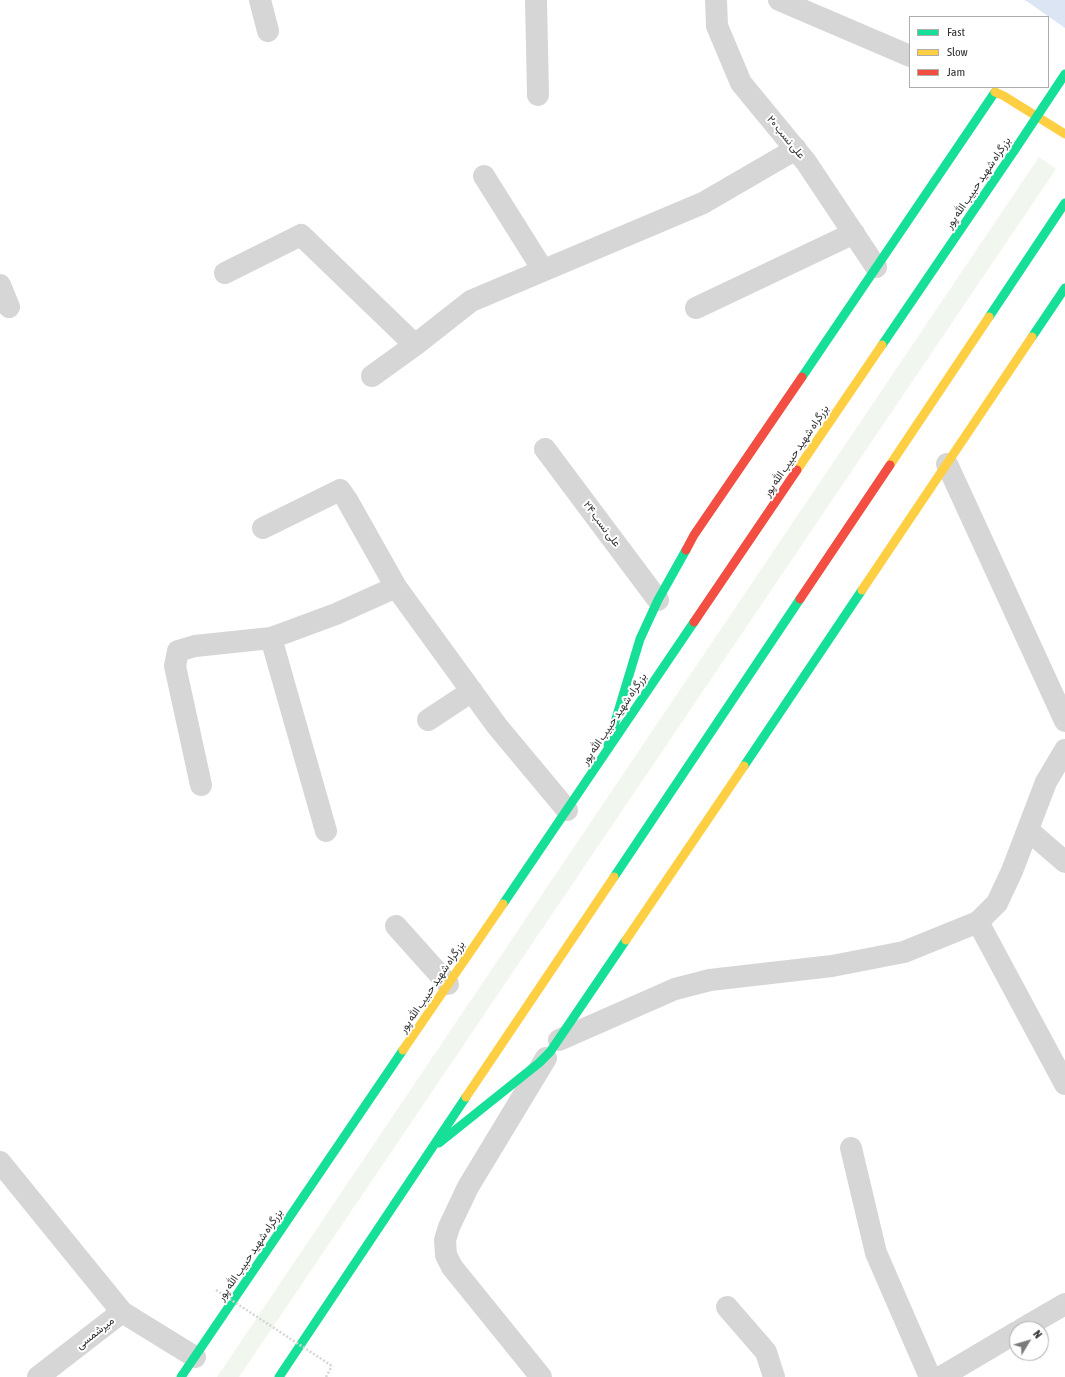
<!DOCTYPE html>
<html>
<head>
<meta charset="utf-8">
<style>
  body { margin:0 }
  #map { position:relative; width:1065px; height:1377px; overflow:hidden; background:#fff; font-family:"Asap Condensed",sans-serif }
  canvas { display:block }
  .legend { position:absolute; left:909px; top:16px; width:140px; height:72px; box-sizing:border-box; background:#fff; border:1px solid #adadad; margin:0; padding:5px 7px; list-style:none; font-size:12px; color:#323232 }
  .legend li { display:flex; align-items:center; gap:8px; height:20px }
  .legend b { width:20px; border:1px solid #adadad }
  .north { position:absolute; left:1009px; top:1321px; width:40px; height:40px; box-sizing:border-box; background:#fff; border:1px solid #adadad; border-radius:50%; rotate:52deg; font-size:11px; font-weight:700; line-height:16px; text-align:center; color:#323232 }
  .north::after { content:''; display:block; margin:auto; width:14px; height:18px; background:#7a7a7a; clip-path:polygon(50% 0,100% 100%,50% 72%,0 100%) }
</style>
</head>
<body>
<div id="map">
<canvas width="1065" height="1377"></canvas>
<ul class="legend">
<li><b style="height:5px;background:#16e098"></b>Fast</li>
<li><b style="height:5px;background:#ffcf43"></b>Slow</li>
<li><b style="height:5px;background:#f24e42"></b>Jam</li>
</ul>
<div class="north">N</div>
</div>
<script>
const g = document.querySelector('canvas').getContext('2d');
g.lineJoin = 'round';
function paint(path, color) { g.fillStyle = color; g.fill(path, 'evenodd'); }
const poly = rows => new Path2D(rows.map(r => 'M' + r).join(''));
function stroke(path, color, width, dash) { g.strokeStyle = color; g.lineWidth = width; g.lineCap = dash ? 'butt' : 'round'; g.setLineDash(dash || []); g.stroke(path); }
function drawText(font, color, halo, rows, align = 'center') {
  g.font = font + ' "Asap Condensed",Vazirmatn,sans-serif'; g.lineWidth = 4; g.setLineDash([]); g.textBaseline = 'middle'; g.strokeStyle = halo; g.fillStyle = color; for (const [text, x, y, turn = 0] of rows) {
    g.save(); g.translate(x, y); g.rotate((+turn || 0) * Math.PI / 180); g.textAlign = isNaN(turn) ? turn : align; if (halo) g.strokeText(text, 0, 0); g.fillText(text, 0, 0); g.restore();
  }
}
paint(poly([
  [1039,157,1056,169,239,1377,217,1377]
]), '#f1f6ee');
paint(poly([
  [1024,0,1065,0,1065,28,1028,2]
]), '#dbe5f4');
stroke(poly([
  [326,1377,332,1366]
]), '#d6d6d6', 2.5, [2, 2]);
stroke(poly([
  [260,0,268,31],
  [536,0,538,95],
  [716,0,717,26,741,83,806,162,876,267],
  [779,0,910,56],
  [484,176,543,270],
  [225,273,301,235,415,345,471,301,703,203,796,149],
  [0,285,9,307],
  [696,308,854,233],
  [372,376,415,345],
  [545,449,658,600],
  [947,464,1065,721],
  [263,528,340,490,347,500,396,587,412,609,497,726,567,810],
  [271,638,326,831],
  [428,720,472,691],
  [201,785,175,666,178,651,195,646,271,638,336,614,396,587],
  [1028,830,1065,862],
  [978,922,1065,1084],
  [396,926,448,984],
  [559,1040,675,989,710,980,832,966,904,952,978,922,997,903,1012,871,1046,782,1065,750],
  [851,1148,876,1253,930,1377],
  [0,1162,122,1312],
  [727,1307,766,1352,774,1377],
  [1022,1329,1065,1304],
  [38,1377,122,1312,195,1357],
  [541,1377,452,1267,446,1255,445,1240,449,1227,468,1187,546,1058],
  [941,1377,1017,1332]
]), '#d6d6d6', 22);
stroke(poly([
  [989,317,1065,203],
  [1032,337,1065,288],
  [882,345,1014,151],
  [802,377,995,92],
  [608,745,640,639,658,600,686,550],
  [744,766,862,590],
  [614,877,800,599],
  [503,904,694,622],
  [439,1143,539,1063,550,1052,626,940],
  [181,1377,403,1050],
  [279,1377,466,1097]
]), '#16e098', 9);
stroke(poly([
  [995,92,1004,96,1065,134],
  [890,465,989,317],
  [797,470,882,345],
  [862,590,1032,337],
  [626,940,744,766],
  [403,1050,503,904],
  [466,1097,614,877]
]), '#ffcf43', 9);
stroke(poly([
  [686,550,694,535,802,377],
  [800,599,890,465],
  [694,622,797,470]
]), '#f24e42', 9);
stroke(poly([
  [216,1290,332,1366]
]), '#d6d6d6', 2.5, [2, 2]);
stroke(poly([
  [1014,151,1065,74]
]), '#16e098', 9);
drawText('11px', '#323232', '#fff', [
  ["علی نسب ۲۰",786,137,50],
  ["بزرگراه شهید حبیب الله پور",978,183,-56],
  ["بزرگراه شهید حبیب الله پور",796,451,-56],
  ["علی نسب ۲۴",602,524,53],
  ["بزرگراه شهید حبیب الله پور",614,719,-56],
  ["بزرگراه شهید حبیب الله پور",432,987,-56],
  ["بزرگراه شهید حبیب الله پور",250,1255,-56],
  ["میرشمسی",95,1333,-38]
]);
</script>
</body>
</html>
